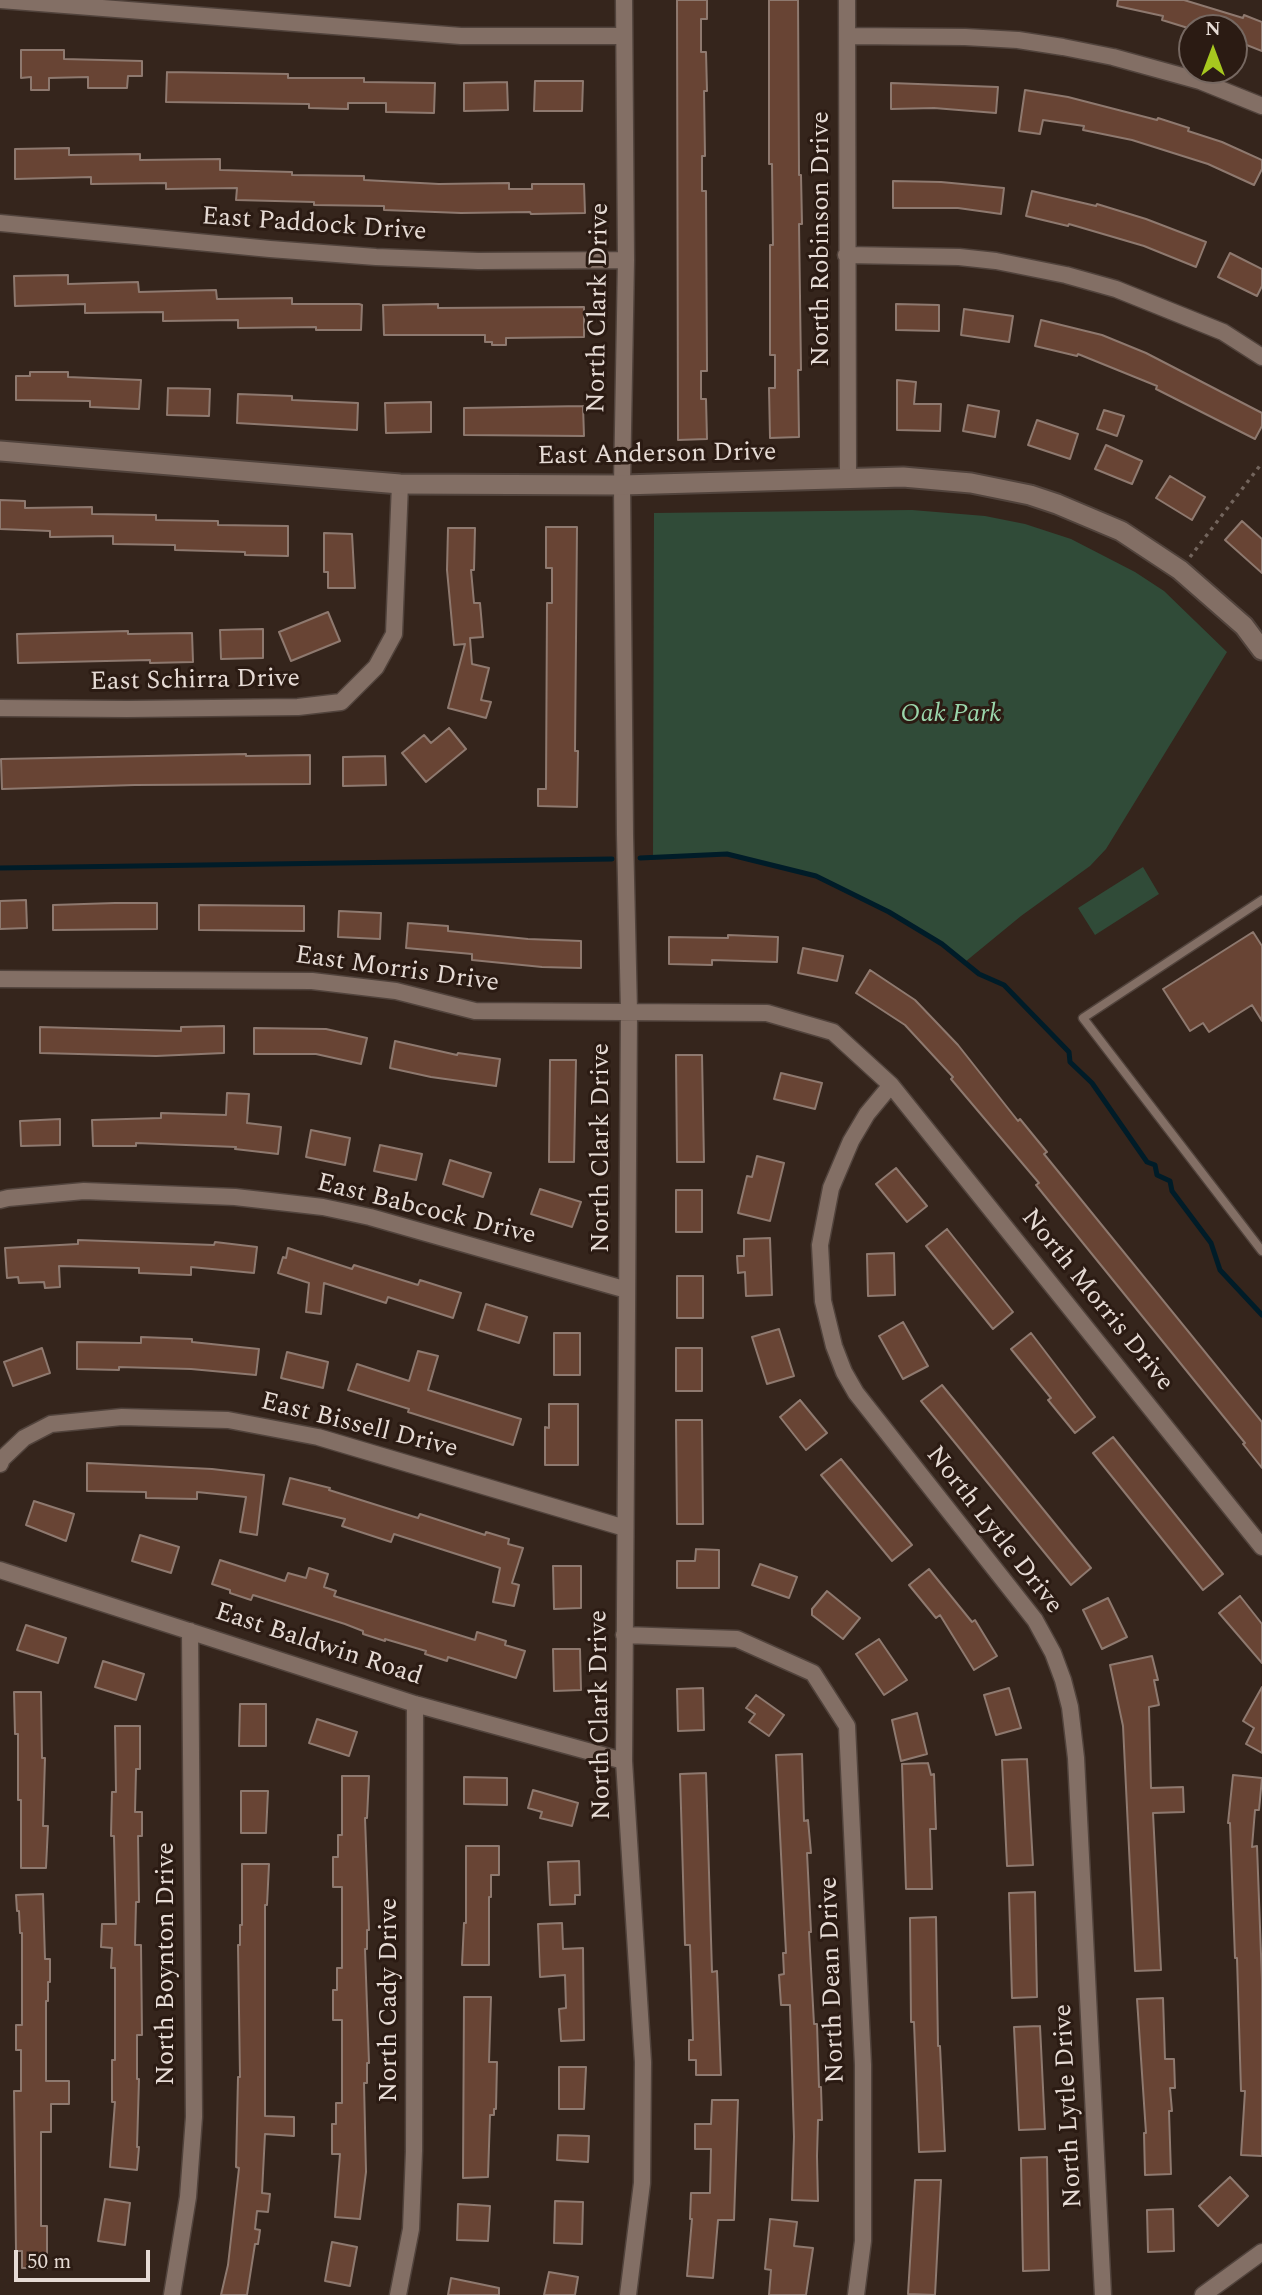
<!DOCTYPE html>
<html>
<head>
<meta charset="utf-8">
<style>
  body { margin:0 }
  #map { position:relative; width:1262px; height:2295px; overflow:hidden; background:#35251c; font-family:Spectral,serif }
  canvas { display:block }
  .north { position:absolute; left:1178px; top:14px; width:70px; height:70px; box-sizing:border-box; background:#2b1b13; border:2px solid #766861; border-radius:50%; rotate:0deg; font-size:19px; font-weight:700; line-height:28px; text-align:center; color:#e6dbd5 }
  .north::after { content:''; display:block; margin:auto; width:24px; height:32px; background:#a7c81f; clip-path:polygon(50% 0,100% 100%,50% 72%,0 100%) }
  .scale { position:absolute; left:14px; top:2250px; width:136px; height:32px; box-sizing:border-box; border:4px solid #e6dbd5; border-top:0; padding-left:9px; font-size:21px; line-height:24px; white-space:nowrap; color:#e6dbd5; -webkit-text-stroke:5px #2b1b13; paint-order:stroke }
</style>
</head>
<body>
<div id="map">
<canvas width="1262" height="2295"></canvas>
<div class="north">N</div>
<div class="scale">50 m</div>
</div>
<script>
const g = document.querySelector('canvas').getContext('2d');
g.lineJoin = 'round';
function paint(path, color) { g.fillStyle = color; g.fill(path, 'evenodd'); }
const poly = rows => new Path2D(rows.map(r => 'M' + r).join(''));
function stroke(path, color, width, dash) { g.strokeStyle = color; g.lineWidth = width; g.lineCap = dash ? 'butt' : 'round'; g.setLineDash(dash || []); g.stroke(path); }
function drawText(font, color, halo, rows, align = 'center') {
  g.font = font + ' Spectral,serif'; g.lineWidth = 6; g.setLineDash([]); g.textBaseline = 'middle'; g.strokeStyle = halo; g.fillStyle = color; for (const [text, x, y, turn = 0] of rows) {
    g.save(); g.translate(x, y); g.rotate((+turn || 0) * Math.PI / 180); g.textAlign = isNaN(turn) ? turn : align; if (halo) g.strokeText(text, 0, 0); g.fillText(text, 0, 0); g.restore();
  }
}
paint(poly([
  [912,510,985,516,1025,524,1071,539,1135,572,1164,591,1227,652,1106,849,1090,866,1021,916,965,962,942,944,889,912,816,876,727,854,653,857,654,513],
  [1143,867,1159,894,1095,935,1078,908]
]), '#304b38');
stroke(poly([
  [640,858,727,854,816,876,889,912,942,944,979,974,1004,985,1069,1052,1070,1062,1092,1083,1147,1162,1155,1165,1157,1175,1170,1181,1172,1191,1211,1243,1220,1270,1262,1315],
  [0,868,612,859]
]), '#001c28', 5);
const building = poly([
  [677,0,707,0,707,19,701,19,701,52,706,52,707,91,704,91,705,156,702,156,702,191,706,191,707,371,701,371,701,399,706,399,707,439,678,440,677,0],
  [769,0,798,0,799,175,801,175,802,224,799,224,801,370,798,370,799,437,770,438,769,388,775,388,775,355,770,355,770,245,773,245,772,164,769,164,769,0],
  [1118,0,1184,0,1243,18,1244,15,1262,22,1262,51,1234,40,1234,28,1188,28,1162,20,1163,16,1117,6,1118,0],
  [21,50,64,50,64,59,142,61,142,76,128,76,127,88,88,88,88,77,49,78,49,90,31,90,31,77,21,78,21,50],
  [167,72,288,74,288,78,364,78,364,82,435,83,434,113,386,112,386,103,348,103,348,109,309,108,309,104,166,102,167,72],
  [535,81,583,81,582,111,534,111,535,81],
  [507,82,508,110,464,111,464,83,507,82],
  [891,83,998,87,996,113,934,108,891,109,891,83],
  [1025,90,1068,97,1157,120,1158,118,1189,128,1188,131,1222,142,1262,160,1262,169,1254,185,1208,164,1132,140,1083,130,1084,126,1043,120,1040,134,1019,131,1025,90],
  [69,148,69,155,140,154,140,160,220,159,220,170,292,172,292,175,364,176,364,180,439,184,509,183,509,189,532,189,532,184,584,184,585,213,531,214,530,212,461,213,384,210,384,206,314,205,314,202,236,200,237,188,166,189,166,183,91,184,91,177,15,179,15,149,69,148],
  [893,181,941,182,1004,188,1001,214,958,208,893,208,893,181],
  [1032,191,1096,206,1097,204,1146,219,1206,242,1196,267,1144,246,1069,224,1068,226,1026,216,1032,191],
  [1230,253,1262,269,1262,286,1257,296,1218,277,1230,253],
  [68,275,68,284,138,282,139,292,216,290,217,299,292,298,292,304,359,304,362,305,361,330,316,330,316,327,238,328,238,320,163,321,163,312,85,313,85,304,15,306,14,276,68,275],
  [438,304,438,308,584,307,584,337,506,338,506,345,492,345,492,342,485,342,485,335,384,335,383,305,438,304],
  [896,304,939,305,939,331,896,330,896,304],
  [964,309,1013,316,1009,342,961,335,964,309],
  [1041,320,1102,335,1146,353,1262,413,1262,426,1255,439,1156,389,1157,386,1078,354,1077,356,1035,346,1041,320],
  [30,372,68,372,68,377,141,380,139,409,90,407,90,401,16,400,16,376,30,376,30,372],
  [897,380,916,382,914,404,941,404,940,431,897,430,897,380],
  [168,388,210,389,209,416,167,415,168,388],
  [238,394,292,396,292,400,358,403,357,430,237,423,238,394],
  [431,402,431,432,386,433,385,403,431,402],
  [968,405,999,411,995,437,963,431,968,405],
  [583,406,584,436,464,435,464,408,583,406],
  [1104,410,1124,416,1117,436,1097,429,1104,410],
  [1037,420,1078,434,1070,459,1028,445,1037,420],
  [1106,445,1142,461,1132,484,1095,469,1106,445],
  [1170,476,1205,497,1192,520,1156,498,1170,476],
  [0,500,25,501,25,508,92,507,92,514,156,515,156,520,218,521,218,525,288,526,288,556,245,555,245,552,175,550,175,545,113,544,113,536,50,537,50,531,0,529,0,500],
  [1242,521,1262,539,1262,573,1225,540,1242,521],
  [546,527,577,527,575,751,578,751,577,807,538,806,538,789,546,789,547,603,552,603,552,568,546,568,546,527],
  [448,528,475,528,474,570,471,570,474,603,480,603,483,637,470,638,472,664,489,668,481,700,491,702,486,718,448,708,465,644,454,645,447,570,448,528],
  [324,533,352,534,355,588,328,588,328,572,324,572,324,533],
  [328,612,340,641,291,661,279,632,328,612],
  [263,629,263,658,221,659,220,630,263,629],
  [128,631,128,634,192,633,193,662,150,663,150,660,18,663,17,634,128,631],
  [449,728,466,749,426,782,402,753,424,735,431,743,449,728],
  [246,754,246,756,310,755,310,784,135,785,2,789,1,759,246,754],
  [385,756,386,785,343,786,343,757,385,756],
  [26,900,27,928,0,929,0,901,26,900],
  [115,903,157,903,157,929,53,930,53,905,115,903],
  [199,905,304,906,304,931,199,930,199,905],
  [339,911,381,913,380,939,338,937,339,911],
  [408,923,448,926,448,931,528,939,581,941,581,968,542,967,472,960,472,954,406,948,408,923],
  [1253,932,1262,946,1262,1021,1252,1005,1209,1032,1203,1023,1190,1031,1163,989,1253,932],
  [728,935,778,937,777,962,712,960,712,965,669,964,669,937,728,938,728,935],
  [803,948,843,956,837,981,798,973,803,948],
  [870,970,915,1000,958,1045,1018,1121,1020,1119,1047,1152,1044,1154,1262,1422,1262,1468,1243,1444,1245,1443,1036,1185,1039,1183,951,1079,953,1077,905,1025,856,993,870,970],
  [224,1026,224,1053,156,1056,40,1053,40,1027,181,1031,181,1027,224,1026],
  [254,1028,326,1029,367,1038,361,1064,316,1054,254,1054,254,1028],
  [395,1041,457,1055,458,1053,500,1059,496,1086,431,1077,390,1068,395,1041],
  [676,1055,702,1055,704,1162,677,1162,676,1055],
  [550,1060,576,1060,574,1162,549,1162,550,1060],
  [781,1073,822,1083,815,1109,774,1099,781,1073],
  [227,1093,249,1094,247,1123,281,1127,278,1154,235,1149,236,1147,136,1143,136,1146,93,1146,92,1120,161,1118,161,1113,226,1115,227,1093],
  [60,1119,60,1145,21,1146,20,1121,60,1119],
  [311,1130,350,1138,345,1165,306,1157,311,1130],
  [380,1145,422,1154,416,1180,374,1171,380,1145],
  [757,1156,784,1163,770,1221,738,1213,747,1176,752,1177,757,1156],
  [450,1160,491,1173,483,1197,443,1184,450,1160],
  [896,1168,927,1206,907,1222,876,1184,896,1168],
  [540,1189,581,1202,572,1227,531,1214,540,1189],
  [676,1190,702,1190,702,1232,676,1232,676,1190],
  [947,1229,1013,1312,993,1329,926,1246,947,1229],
  [770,1238,772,1295,746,1296,745,1272,738,1273,737,1256,744,1256,744,1239,770,1238],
  [78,1240,214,1245,215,1242,257,1247,254,1273,191,1267,191,1275,139,1273,139,1268,59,1266,60,1287,45,1288,44,1282,19,1283,18,1277,7,1278,5,1248,78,1244,78,1240],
  [288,1248,352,1269,354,1265,418,1285,420,1280,461,1293,453,1318,388,1297,386,1303,324,1283,321,1314,306,1312,309,1283,278,1273,283,1257,286,1258,288,1248],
  [894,1253,895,1295,868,1296,867,1254,894,1253],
  [677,1276,703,1276,703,1318,677,1318,677,1276],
  [486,1304,527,1317,519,1343,478,1330,486,1304],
  [903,1322,928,1366,903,1379,879,1336,903,1322],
  [779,1329,794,1376,767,1384,752,1337,779,1329],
  [554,1333,580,1333,580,1375,554,1375,554,1333],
  [1031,1333,1095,1417,1075,1433,1048,1400,1051,1398,1011,1349,1031,1333],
  [141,1337,192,1339,192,1342,259,1349,256,1375,191,1369,119,1367,119,1370,77,1369,77,1342,141,1343,141,1337],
  [42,1348,50,1373,13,1386,4,1362,42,1348],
  [676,1348,702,1348,702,1391,676,1391,676,1348],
  [418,1351,438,1356,428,1390,521,1419,513,1445,408,1412,409,1409,348,1390,357,1364,409,1381,418,1351],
  [287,1352,328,1362,323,1388,281,1378,287,1352],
  [942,1385,1091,1568,1071,1585,921,1401,942,1385],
  [800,1400,827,1433,806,1450,780,1417,800,1400],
  [549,1404,578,1404,578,1465,545,1465,545,1427,549,1428,549,1404],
  [676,1420,702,1420,703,1524,677,1524,676,1420],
  [1113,1437,1223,1574,1203,1590,1093,1453,1113,1437],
  [841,1459,912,1545,892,1561,821,1475,841,1459],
  [87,1463,212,1469,264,1475,257,1535,240,1532,246,1497,197,1492,197,1499,146,1498,146,1492,87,1491,87,1463],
  [290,1478,330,1488,329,1490,418,1518,420,1514,485,1535,486,1532,509,1539,508,1544,523,1548,512,1583,519,1585,514,1606,493,1602,500,1568,394,1534,391,1542,342,1526,345,1519,283,1504,290,1478],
  [34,1501,74,1514,66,1541,26,1525,34,1501],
  [140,1535,179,1547,171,1573,132,1561,140,1535],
  [696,1549,719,1550,719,1588,677,1588,677,1561,695,1561,696,1549],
  [220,1560,285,1581,288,1573,306,1578,309,1568,328,1574,324,1587,336,1591,334,1596,475,1640,477,1632,506,1641,505,1645,525,1651,516,1678,448,1657,447,1661,425,1654,426,1651,385,1639,385,1641,363,1634,363,1631,345,1624,253,1595,251,1600,230,1593,230,1590,212,1584,220,1560],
  [760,1564,797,1577,789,1598,752,1585,760,1564],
  [553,1566,581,1566,581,1608,554,1609,553,1566],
  [929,1569,972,1622,975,1620,997,1656,974,1670,940,1615,936,1618,909,1585,929,1569],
  [827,1591,860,1618,843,1639,812,1615,812,1609,827,1591],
  [1240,1596,1262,1624,1262,1663,1219,1613,1240,1596],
  [1108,1598,1127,1637,1102,1649,1083,1610,1108,1598],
  [26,1625,66,1638,58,1663,17,1650,26,1625],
  [879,1639,907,1680,884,1695,856,1654,879,1639],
  [553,1649,580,1649,581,1690,554,1691,553,1649],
  [1152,1656,1158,1680,1154,1680,1159,1705,1149,1707,1151,1788,1183,1787,1184,1812,1153,1813,1161,1970,1135,1971,1123,1726,1110,1665,1152,1656],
  [103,1661,144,1674,136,1700,95,1687,103,1661],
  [1262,1687,1262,1753,1246,1744,1254,1728,1243,1721,1262,1687],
  [703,1688,704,1730,678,1731,677,1689,703,1688],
  [1009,1688,1021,1728,996,1735,984,1695,1009,1688],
  [14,1692,41,1692,42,1758,45,1758,43,1826,48,1826,46,1868,21,1868,21,1800,18,1800,18,1734,15,1734,14,1692],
  [756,1695,784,1715,769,1736,749,1722,755,1714,746,1708,756,1695],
  [240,1704,266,1704,266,1746,239,1746,240,1704],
  [917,1713,927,1754,901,1761,892,1720,917,1713],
  [317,1719,357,1732,349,1756,309,1743,317,1719],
  [115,1726,140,1726,140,1769,136,1769,135,1812,142,1812,142,1836,138,1836,139,1902,136,1902,135,1945,141,1945,142,2035,137,2035,137,2079,139,2079,137,2147,139,2147,137,2170,110,2167,115,2102,112,2102,112,2060,115,2060,115,1968,111,1968,112,1948,101,1947,102,1924,116,1924,114,1836,111,1836,112,1792,116,1792,115,1726],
  [802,1754,804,1821,808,1820,811,1853,807,1853,811,1932,809,1932,814,2024,817,2024,819,2087,821,2087,822,2120,818,2120,817,2156,818,2201,792,2200,794,2137,790,2005,781,2005,779,1975,784,1974,783,1953,786,1953,776,1755,802,1754],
  [1027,1759,1033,1865,1007,1866,1002,1760,1027,1759],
  [928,1763,931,1775,934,1774,936,1829,930,1829,932,1889,906,1889,902,1764,928,1763],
  [706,1773,712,1972,717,1971,721,2075,696,2075,696,2060,689,2060,689,2040,693,2040,690,1945,685,1945,680,1774,706,1773],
  [1233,1775,1262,1778,1259,1810,1255,1810,1252,1847,1257,1846,1262,1981,1262,2156,1241,2155,1245,2091,1241,2091,1237,1958,1235,1958,1230,1823,1228,1823,1233,1775],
  [342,1776,369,1776,367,1818,365,1818,369,1930,367,1930,367,1949,365,1949,369,2063,367,2063,367,2083,364,2083,366,2172,360,2219,335,2217,340,2154,332,2154,332,2124,336,2124,336,2103,342,2103,342,2020,333,2020,333,1990,337,1990,337,1968,342,1968,342,1887,333,1887,333,1857,338,1857,338,1835,342,1835,342,1776],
  [464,1777,507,1778,507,1805,464,1804,464,1777],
  [533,1790,578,1803,572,1826,540,1818,542,1812,528,1808,533,1790],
  [241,1791,268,1791,266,1833,241,1833,241,1791],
  [466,1846,499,1846,499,1875,491,1875,491,1897,489,1897,489,1965,462,1965,464,1923,466,1923,466,1846],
  [579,1861,580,1895,575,1895,575,1904,550,1905,548,1862,579,1861],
  [242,1864,269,1864,267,1905,265,1905,265,2116,294,2117,294,2136,265,2134,262,2193,270,2194,268,2212,257,2211,255,2229,260,2230,258,2244,255,2244,247,2295,221,2295,228,2265,239,2168,236,2167,238,2077,240,2077,238,1945,240,1945,240,1925,242,1925,242,1864],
  [1035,1892,1037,1997,1012,1998,1009,1893,1035,1892],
  [43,1894,45,1959,50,1959,50,1982,48,1982,48,2001,46,2001,46,2081,69,2081,69,2104,51,2104,51,2132,41,2132,41,2226,47,2226,47,2268,22,2268,22,2251,16,2251,14,2091,21,2091,21,2050,16,2050,16,2025,22,2025,22,1933,20,1933,19,1911,17,1911,16,1895,43,1894],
  [936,1917,938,2046,940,2046,945,2151,919,2152,914,2022,911,2022,910,1918,936,1917],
  [562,1923,563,1949,583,1948,584,2040,561,2041,559,2009,566,2008,565,1975,540,1977,538,1924,562,1923],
  [464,1997,491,1997,489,2062,497,2062,496,2109,494,2109,494,2115,490,2115,488,2177,463,2178,464,1997],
  [1163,1998,1165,2059,1174,2059,1175,2088,1170,2088,1172,2111,1169,2111,1171,2174,1145,2175,1144,2133,1146,2133,1137,1999,1163,1998],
  [1040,2026,1045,2129,1019,2130,1014,2027,1040,2026],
  [559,2067,586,2067,584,2109,559,2109,559,2067],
  [712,2100,738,2100,734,2220,718,2220,713,2278,687,2276,692,2219,690,2219,691,2193,710,2193,711,2149,695,2149,695,2124,711,2124,712,2100],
  [558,2135,589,2136,588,2162,557,2160,558,2135],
  [1047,2157,1049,2270,1023,2271,1021,2158,1047,2157],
  [1230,2177,1248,2196,1218,2226,1199,2206,1230,2177],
  [915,2180,941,2180,935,2295,908,2294,915,2180],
  [105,2199,130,2203,125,2245,98,2241,105,2199],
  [555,2201,583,2202,582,2244,554,2243,555,2201],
  [458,2204,490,2206,488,2241,457,2240,458,2204],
  [1173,2209,1174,2251,1148,2252,1147,2210,1173,2209],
  [770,2219,797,2222,794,2246,813,2248,806,2295,769,2295,771,2270,765,2269,770,2219],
  [332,2242,357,2247,350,2286,325,2281,332,2242],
  [549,2272,578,2277,575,2295,544,2295,549,2272],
  [451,2278,499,2288,499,2295,448,2295,451,2278]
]);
paint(building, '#684434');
stroke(building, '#8e796f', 2);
const service = poly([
  [1262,900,1083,1018,1262,1251]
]);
const minor = poly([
  [0,0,461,36,624,36],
  [624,0,626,260,622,485,625,835,629,1012,624,1761,643,2062,642,2183,628,2295],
  [847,0,848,478],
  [847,36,965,37,1018,40,1063,47,1113,57,1200,81,1262,106],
  [0,223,270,249,376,257,478,261,626,260],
  [846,255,959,257,996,261,1066,275,1116,289,1223,332,1262,357],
  [0,708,127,709,298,707,341,702,376,667,394,634,400,484],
  [0,979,312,981,396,991,475,1011,767,1013,833,1032,891,1085,1262,1547],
  [891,1085,867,1114,851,1141,831,1188,820,1245,823,1301,834,1346,844,1372,856,1393,1035,1620,1053,1653,1063,1680,1070,1707,1076,1758,1103,2295],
  [0,1200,8,1198,84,1191,235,1197,323,1207,370,1217,627,1290],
  [0,1464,2,1459,24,1438,51,1424,122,1417,228,1420,318,1437,625,1528],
  [0,1570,415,1704,624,1761],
  [624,1635,737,1639,813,1673,847,1726,863,2065,863,2241,856,2295],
  [172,2295,188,2197,194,2117,190,1631],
  [398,2295,411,2229,414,2151,415,1704],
  [1203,2295,1262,2252]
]);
const tertiary = poly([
  [0,451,400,484,622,485,903,477,971,483,1030,495,1057,504,1121,531,1180,570,1244,626,1262,650]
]);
stroke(service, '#51433c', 11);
stroke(minor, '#51433c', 19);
stroke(tertiary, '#51433c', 23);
stroke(poly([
  [1190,557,1262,463]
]), '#73655d', 3.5, [3.5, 5]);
stroke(service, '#836f65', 8);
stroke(minor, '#836f65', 16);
stroke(tertiary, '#836f65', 19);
drawText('26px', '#e6dbd5', '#2b1b13', [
  ["East Paddock Drive",314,226,4],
  ["North Robinson Drive",823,239,-90],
  ["North Clark Drive",600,308,-89],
  ["East Anderson Drive",657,456,-1],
  ["East Schirra Drive",195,682,-1],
  ["East Morris Drive",397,971,8],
  ["North Clark Drive",603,1148,-90],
  ["East Babcock Drive",426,1211,14],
  ["North Morris Drive",1096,1301,51],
  ["East Bissell Drive",359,1427,14],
  ["North Lytle Drive",993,1531,52],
  ["East Baldwin Road",318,1646,18],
  ["North Clark Drive",602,1715,-91],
  ["North Boynton Drive",168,1964,-90],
  ["North Dean Drive",834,1980,-92],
  ["North Cady Drive",391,2000,-90],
  ["North Lytle Drive",1070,2106,-93]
]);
drawText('italic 26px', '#9ad6ab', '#2b1b13', [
  ["Oak Park",951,716]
]);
</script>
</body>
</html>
